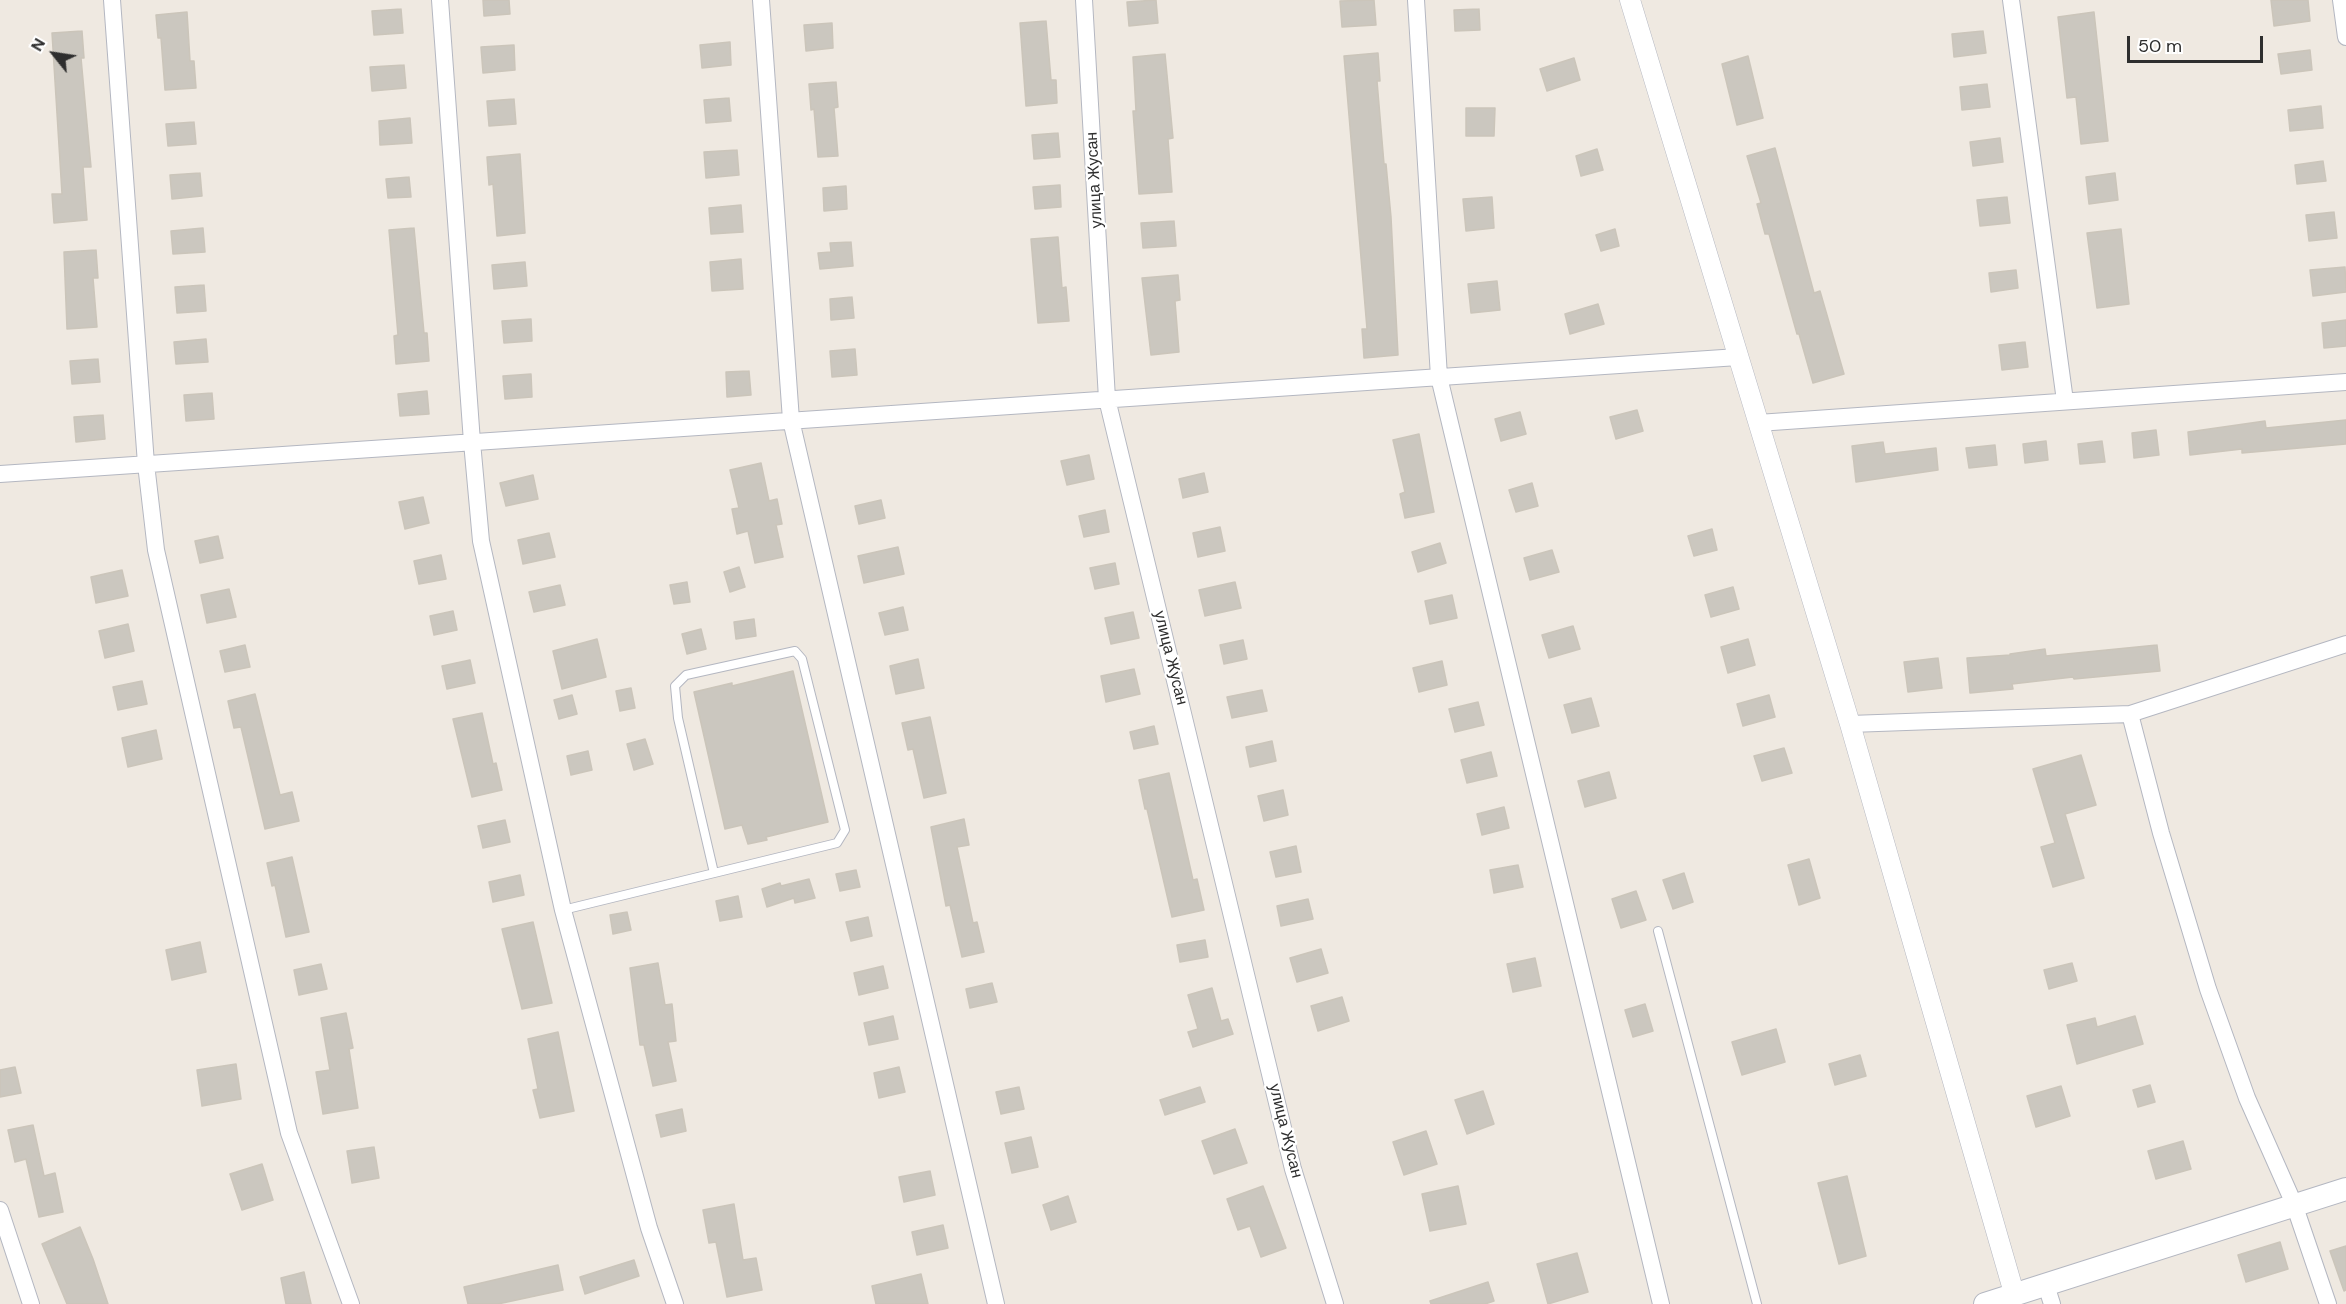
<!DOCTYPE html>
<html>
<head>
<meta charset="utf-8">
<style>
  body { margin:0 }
  #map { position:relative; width:2346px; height:1304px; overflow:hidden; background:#efe9e1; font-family:"DM Sans",sans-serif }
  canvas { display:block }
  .north { position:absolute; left:24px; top:24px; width:60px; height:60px; -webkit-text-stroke:4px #fff; paint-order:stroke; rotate:300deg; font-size:16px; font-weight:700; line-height:24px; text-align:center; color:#2e2e2e }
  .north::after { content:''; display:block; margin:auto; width:21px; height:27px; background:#2e2e2e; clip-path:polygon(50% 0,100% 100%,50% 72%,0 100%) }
  .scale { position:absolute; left:2127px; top:36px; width:136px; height:27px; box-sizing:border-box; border:3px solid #2e2e2e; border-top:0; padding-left:8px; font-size:18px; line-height:21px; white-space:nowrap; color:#2e2e2e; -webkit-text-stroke:4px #fff; paint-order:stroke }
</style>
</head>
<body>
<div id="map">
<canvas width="2346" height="1304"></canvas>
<div class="north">N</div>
<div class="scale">50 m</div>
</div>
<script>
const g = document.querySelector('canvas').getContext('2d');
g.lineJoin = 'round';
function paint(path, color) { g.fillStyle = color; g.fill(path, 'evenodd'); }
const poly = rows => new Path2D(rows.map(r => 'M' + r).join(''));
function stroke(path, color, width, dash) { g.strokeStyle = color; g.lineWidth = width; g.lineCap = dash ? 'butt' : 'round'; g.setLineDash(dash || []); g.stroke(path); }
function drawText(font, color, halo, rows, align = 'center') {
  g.font = font + ' "DM Sans",sans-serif'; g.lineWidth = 4.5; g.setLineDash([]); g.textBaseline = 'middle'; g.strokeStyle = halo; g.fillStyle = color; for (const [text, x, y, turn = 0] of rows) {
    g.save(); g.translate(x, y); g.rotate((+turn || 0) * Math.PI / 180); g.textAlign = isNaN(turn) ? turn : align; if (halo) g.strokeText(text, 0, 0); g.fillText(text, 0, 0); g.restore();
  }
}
const building = poly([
  [483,0,509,0,510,14,484,16,483,0],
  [1156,0,1158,23,1129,26,1127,2,1156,0],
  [1374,0,1376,25,1342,27,1340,1,1374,0],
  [2271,0,2308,0,2310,21,2274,26,2271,0],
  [401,9,403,33,374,35,372,11,401,9],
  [1479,9,1480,30,1455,31,1454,10,1479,9],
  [187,12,190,61,194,61,196,88,165,90,161,38,158,38,156,15,187,12],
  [2094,12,2108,141,2081,144,2076,97,2067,98,2058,17,2094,12],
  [1046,21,1051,80,1056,80,1057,103,1026,106,1020,23,1046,21],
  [832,23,833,48,806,51,804,25,832,23],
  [82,31,84,58,81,58,91,167,83,167,87,220,54,223,52,194,62,194,52,33,82,31],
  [1983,31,1986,53,1954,57,1952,34,1983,31],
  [730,42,731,65,702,68,700,45,730,42],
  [514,45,515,70,483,73,481,47,514,45],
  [2310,50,2312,70,2281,74,2278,54,2310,50],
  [1378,53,1380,81,1377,81,1384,164,1386,164,1391,217,1398,355,1364,358,1362,329,1367,329,1344,56,1378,53],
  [1165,54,1173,138,1168,139,1172,192,1139,194,1133,111,1136,111,1133,57,1165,54],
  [1748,56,1763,118,1737,125,1722,64,1748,56],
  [1574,58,1580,80,1547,91,1540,69,1574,58],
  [404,65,406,88,372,91,370,67,404,65],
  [836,82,838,107,834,108,838,156,818,157,814,109,811,110,809,84,836,82],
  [1987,84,1990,107,1962,110,1960,87,1987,84],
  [729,98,731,121,706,123,704,100,729,98],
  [514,99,516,124,489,126,487,101,514,99],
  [2321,106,2323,128,2290,131,2288,110,2321,106],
  [1466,108,1495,108,1494,136,1466,136,1466,108],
  [410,118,412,143,380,145,379,121,410,118],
  [194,122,196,144,168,146,166,124,194,122],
  [1058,133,1060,157,1034,159,1032,135,1058,133],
  [2000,138,2003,162,1973,166,1970,142,2000,138],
  [1775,148,1814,293,1820,291,1844,374,1813,383,1799,334,1797,334,1769,234,1765,234,1757,204,1761,203,1747,156,1775,148],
  [1597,149,1603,170,1581,176,1576,156,1597,149],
  [737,150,739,175,706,178,704,152,737,150],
  [520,154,525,233,497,236,493,184,489,185,487,157,520,154],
  [2323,161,2326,181,2297,184,2295,165,2323,161],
  [200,173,202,196,172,199,170,175,200,173],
  [2115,173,2118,200,2089,204,2086,177,2115,173],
  [409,177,411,197,388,198,386,179,409,177],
  [1060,185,1061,207,1035,209,1033,187,1060,185],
  [846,186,847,209,824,211,823,188,846,186],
  [1492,197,1494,228,1466,231,1463,199,1492,197],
  [2007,197,2010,223,1980,226,1977,200,2007,197],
  [741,205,743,232,711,234,709,208,741,205],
  [2334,212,2337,238,2309,241,2306,215,2334,212],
  [1174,221,1176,246,1143,248,1141,223,1174,221],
  [203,228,205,252,173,254,171,231,203,228],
  [414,228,424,333,427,333,429,361,396,364,394,336,398,335,389,230,414,228],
  [1615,229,1619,246,1601,251,1596,235,1615,229],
  [2121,229,2129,304,2097,308,2087,233,2121,229],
  [1058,237,1062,288,1066,287,1069,321,1038,323,1031,239,1058,237],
  [851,242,853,266,820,269,818,253,831,252,830,243,851,242],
  [96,250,98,278,93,278,97,327,67,329,64,252,96,250],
  [741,259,743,289,712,291,710,262,741,259],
  [525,262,527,286,494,289,492,265,525,262],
  [2345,267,2346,292,2313,296,2310,270,2345,267],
  [2016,270,2018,288,1991,292,1989,273,2016,270],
  [1178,275,1180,300,1175,301,1179,352,1151,355,1142,278,1178,275],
  [1497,281,1500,310,1471,313,1468,284,1497,281],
  [204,285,206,311,177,313,175,287,204,285],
  [852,297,854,318,831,320,830,299,852,297],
  [1598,304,1604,324,1570,334,1565,314,1598,304],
  [531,319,532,341,504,343,502,321,531,319],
  [2346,320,2346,346,2324,348,2322,323,2346,320],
  [206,339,208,362,176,364,174,342,206,339],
  [2025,342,2028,367,2002,370,1999,345,2025,342],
  [855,349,857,375,832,377,830,351,855,349],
  [98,359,100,382,72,384,70,361,98,359],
  [749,371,751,395,727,397,726,372,749,371],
  [531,374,532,397,505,399,503,376,531,374],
  [427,391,429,414,400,416,398,394,427,391],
  [212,393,214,419,186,421,184,395,212,393],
  [1637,410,1643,431,1616,439,1610,417,1637,410],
  [1520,412,1526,434,1501,441,1495,419,1520,412],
  [103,415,105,439,76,442,74,417,103,415],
  [2346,420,2346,444,2242,453,2242,449,2190,455,2188,432,2265,421,2266,428,2346,420],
  [2156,430,2159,455,2134,458,2132,433,2156,430],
  [1419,434,1434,512,1405,518,1400,494,1405,492,1393,440,1419,434],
  [2046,441,2048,460,2025,463,2023,444,2046,441],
  [2102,441,2105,462,2080,464,2078,444,2102,441],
  [1883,442,1885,454,1936,448,1938,470,1856,482,1852,446,1883,442],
  [1995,445,1997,465,1969,468,1966,448,1995,445],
  [1089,455,1094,479,1067,485,1061,461,1089,455],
  [761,463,769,501,777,499,782,524,776,525,783,557,755,563,748,531,737,534,732,509,739,508,730,470,761,463],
  [1204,473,1208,492,1183,498,1179,479,1204,473],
  [533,475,538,499,506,506,500,483,533,475],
  [1532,483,1538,506,1516,512,1509,490,1532,483],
  [423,497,429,523,405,529,399,502,423,497],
  [881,500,885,518,859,524,855,506,881,500],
  [1105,510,1109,532,1084,537,1079,516,1105,510],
  [1220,527,1225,551,1198,557,1193,533,1220,527],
  [1712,529,1717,550,1694,556,1688,536,1712,529],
  [549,533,555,557,523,564,518,540,549,533],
  [218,536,223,558,200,563,195,541,218,536],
  [1440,543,1446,563,1418,572,1412,552,1440,543],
  [898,547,904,574,864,583,858,556,898,547],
  [1552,550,1559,572,1530,580,1524,558,1552,550],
  [441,555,446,579,419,584,414,561,441,555],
  [1115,563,1119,584,1095,589,1090,568,1115,563],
  [739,567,745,587,730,592,724,572,739,567],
  [122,570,128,596,96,603,91,577,122,570],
  [687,582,690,602,674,604,670,585,687,582],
  [1235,582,1241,608,1205,616,1199,590,1235,582],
  [560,585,565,605,534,612,529,592,560,585],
  [1733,587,1739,609,1711,617,1705,595,1733,587],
  [229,589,236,617,207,623,201,595,229,589],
  [1452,595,1457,618,1430,624,1425,601,1452,595],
  [903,607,908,630,885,635,879,613,903,607],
  [453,611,457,630,434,635,430,616,453,611],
  [1133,612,1139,638,1111,644,1105,618,1133,612],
  [754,619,756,636,736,639,734,622,754,619],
  [128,624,134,651,105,658,99,631,128,624],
  [1573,626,1580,649,1549,658,1542,635,1573,626],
  [701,629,706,649,687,654,682,634,701,629],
  [597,639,606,677,562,689,553,651,597,639],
  [1748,639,1755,665,1728,673,1721,647,1748,639],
  [1243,640,1247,659,1224,664,1220,645,1243,640],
  [245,645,250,667,225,672,220,651,245,645],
  [2157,645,2160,671,2074,679,2073,677,2012,684,2013,689,1970,693,1967,658,2010,655,2010,654,2045,649,2046,656,2157,645],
  [1938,658,1942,688,1908,692,1904,662,1938,658],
  [918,659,924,688,896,694,890,666,918,659],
  [470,660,475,683,447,689,442,666,470,660],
  [1442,661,1447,685,1419,692,1413,668,1442,661],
  [1134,669,1140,694,1106,702,1101,676,1134,669],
  [793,671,828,822,766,837,767,840,748,844,742,825,725,829,694,692,732,683,732,686,793,671],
  [142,681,147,704,118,710,113,687,142,681],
  [631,688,635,708,620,711,616,691,631,688],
  [1262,690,1267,711,1232,718,1227,697,1262,690],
  [255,694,280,795,292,792,299,821,265,829,241,727,234,728,228,701,255,694],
  [572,695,577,714,559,719,554,700,572,695],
  [1769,695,1775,717,1743,726,1737,704,1769,695],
  [1591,698,1599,726,1572,733,1564,705,1591,698],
  [1478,702,1484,725,1455,732,1449,709,1478,702],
  [482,713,493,764,496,763,502,790,472,797,453,719,482,713],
  [930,717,946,793,924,798,913,749,908,750,902,723,930,717],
  [1154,726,1158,744,1134,749,1130,732,1154,726],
  [156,730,162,759,128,767,122,738,156,730],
  [645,739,653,764,634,770,627,744,645,739],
  [1272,741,1276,761,1250,767,1246,747,1272,741],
  [1784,748,1792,773,1762,781,1754,756,1784,748],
  [588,751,592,770,571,775,567,756,588,751],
  [1491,752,1497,776,1467,783,1461,760,1491,752],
  [2081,755,2096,805,2065,814,2084,878,2053,887,2041,847,2055,843,2033,769,2081,755],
  [1609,772,1616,798,1585,807,1578,781,1609,772],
  [1169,773,1193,880,1197,879,1204,910,1172,917,1147,809,1145,809,1139,780,1169,773],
  [1283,790,1288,815,1264,821,1258,796,1283,790],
  [1504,807,1509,828,1482,835,1477,814,1504,807],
  [964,819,969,845,957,847,973,923,977,922,984,952,962,957,950,905,946,906,931,827,964,819],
  [505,820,510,842,483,848,478,826,505,820],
  [1296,846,1301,872,1276,877,1270,852,1296,846],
  [292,857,309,932,286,937,275,885,272,886,267,863,292,857],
  [1809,859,1820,898,1799,905,1788,865,1809,859],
  [1518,865,1523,887,1494,893,1490,870,1518,865],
  [856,870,860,887,840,891,836,874,856,870],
  [1684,873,1693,902,1673,909,1663,880,1684,873],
  [520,875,524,895,493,902,489,882,520,875],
  [809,879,815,898,795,903,794,898,767,907,762,889,780,883,781,886,809,879],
  [1636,891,1646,920,1621,928,1612,899,1636,891],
  [738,896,742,917,720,921,716,901,738,896],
  [1308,899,1313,919,1281,926,1277,906,1308,899],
  [627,912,631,930,613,934,610,915,627,912],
  [868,917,872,936,851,941,846,922,868,917],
  [533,922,552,1003,522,1009,502,929,533,922],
  [1205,940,1208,957,1180,962,1177,945,1205,940],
  [200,942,206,972,172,980,166,950,200,942],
  [1321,949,1328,973,1297,982,1290,958,1321,949],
  [1535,958,1541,986,1513,992,1507,964,1535,958],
  [658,963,665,1005,672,1004,676,1041,668,1042,676,1081,653,1086,644,1045,640,1045,630,968,658,963],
  [2072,963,2077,981,2049,989,2044,970,2072,963],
  [321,964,327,989,299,995,294,970,321,964],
  [883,966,888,988,859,995,854,973,883,966],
  [992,983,997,1002,970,1008,966,989,992,983],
  [1212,988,1221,1021,1228,1019,1233,1034,1193,1047,1188,1032,1198,1029,1188,995,1212,988],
  [1342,997,1349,1021,1318,1031,1311,1006,1342,997],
  [1645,1004,1653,1031,1633,1037,1625,1010,1645,1004],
  [346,1013,353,1048,349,1049,358,1108,323,1114,316,1072,330,1070,321,1018,346,1013],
  [893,1016,898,1039,869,1045,864,1023,893,1016],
  [2135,1016,2143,1044,2077,1064,2067,1025,2095,1018,2097,1027,2135,1016],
  [1776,1029,1785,1062,1742,1075,1732,1042,1776,1029],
  [558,1032,574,1111,540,1118,533,1090,538,1089,528,1039,558,1032],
  [1860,1055,1866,1076,1835,1085,1829,1064,1860,1055],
  [236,1064,241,1099,202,1106,197,1070,236,1064],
  [15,1067,21,1093,0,1097,0,1070,15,1067],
  [899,1067,905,1092,879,1098,874,1073,899,1067],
  [2150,1085,2155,1102,2138,1107,2133,1090,2150,1085],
  [2061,1086,2070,1116,2036,1127,2027,1096,2061,1086],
  [1019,1087,1024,1109,1001,1114,996,1092,1019,1087],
  [1200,1087,1205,1102,1165,1115,1160,1100,1200,1087],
  [1483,1091,1494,1124,1467,1134,1455,1100,1483,1091],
  [682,1109,686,1131,661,1137,656,1115,682,1109],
  [33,1125,44,1176,55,1173,63,1212,39,1217,26,1159,15,1162,8,1130,33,1125],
  [1235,1129,1247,1163,1214,1174,1202,1141,1235,1129],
  [1426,1131,1437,1164,1404,1175,1393,1142,1426,1131],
  [1031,1137,1038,1167,1012,1173,1005,1143,1031,1137],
  [2183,1141,2191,1169,2156,1179,2148,1151,2183,1141],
  [374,1147,379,1178,352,1183,347,1151,374,1147],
  [262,1164,273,1200,242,1210,230,1174,262,1164],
  [930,1171,935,1195,904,1202,899,1177,930,1171],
  [1847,1176,1866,1256,1839,1264,1818,1183,1847,1176],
  [1263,1186,1286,1248,1261,1257,1250,1226,1238,1230,1227,1199,1263,1186],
  [1458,1186,1466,1224,1430,1231,1422,1194,1458,1186],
  [1068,1196,1076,1222,1051,1230,1043,1205,1068,1196],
  [734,1204,743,1260,756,1258,762,1290,727,1297,716,1242,709,1243,703,1210,734,1204],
  [943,1225,948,1248,917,1255,912,1232,943,1225],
  [80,1227,93,1259,108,1304,67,1304,42,1244,80,1227],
  [2280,1242,2288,1269,2246,1282,2238,1255,2280,1242],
  [2346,1246,2346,1290,2344,1291,2330,1251,2346,1246],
  [1577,1253,1588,1292,1548,1304,1537,1264,1577,1253],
  [634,1260,639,1276,585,1294,580,1277,634,1260],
  [558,1265,563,1290,498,1304,468,1304,464,1287,558,1265],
  [304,1272,311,1304,286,1304,281,1278,304,1272],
  [921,1274,928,1304,876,1304,872,1286,921,1274],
  [1488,1282,1494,1301,1485,1304,1431,1304,1430,1301,1488,1282]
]);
paint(building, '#cbc7bf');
stroke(building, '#cbc5ba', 1.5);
const service = poly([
  [563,910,837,843,845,830,802,659,795,651,686,675,675,686,678,718,714,873],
  [1658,931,1757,1304]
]);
const minor = poly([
  [112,0,146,464,156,550,289,1133,351,1304],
  [440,0,472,442,481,541,563,910,649,1228,675,1304],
  [761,0,791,420,996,1304],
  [1084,0,1107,399,1293,1169,1335,1304],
  [1416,0,1439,377,1661,1304],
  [2011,0,2065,401],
  [2341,0,2346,37],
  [1758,423,2346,382],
  [0,474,1738,357],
  [2130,714,2161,833,2208,989,2247,1098,2294,1204,2328,1304],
  [1850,724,2130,714,2346,644],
  [0,1210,31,1304],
  [2046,1285,2052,1304]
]);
const tertiary = poly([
  [1630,0,1850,724,2014,1293]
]);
const secondary = poly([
  [1985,1304,2346,1189]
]);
stroke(service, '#b4b7c1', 10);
stroke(minor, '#b4b7c1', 18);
stroke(tertiary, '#b4b7c1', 21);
stroke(secondary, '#b4b7c1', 24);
stroke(service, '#fff', 8);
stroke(minor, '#fff', 16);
stroke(tertiary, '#fff', 20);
stroke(secondary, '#fff', 22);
drawText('16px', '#2e2e2e', '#fff', [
  ["улица Жусан",1095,180,-93],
  ["улица Жусан",1170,658,76],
  ["улица Жусан",1285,1131,76]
]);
</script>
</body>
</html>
